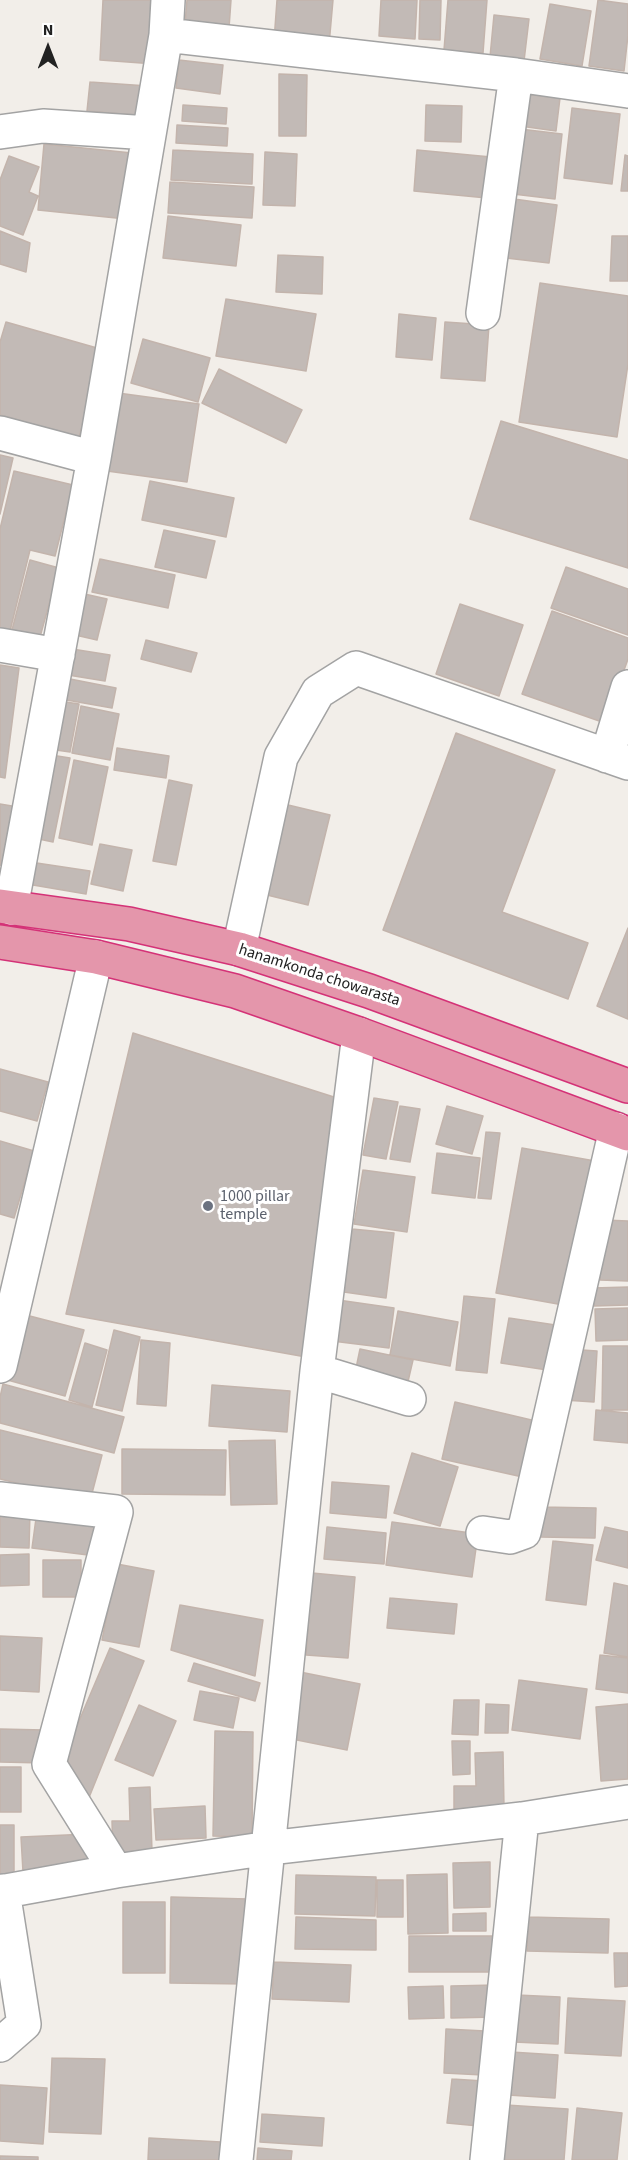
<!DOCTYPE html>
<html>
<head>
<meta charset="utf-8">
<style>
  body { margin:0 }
  #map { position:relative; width:628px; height:2160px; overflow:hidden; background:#f2eee9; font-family:"Source Sans 3",sans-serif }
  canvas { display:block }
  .north { position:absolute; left:18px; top:18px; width:60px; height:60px; -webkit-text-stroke:4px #fff; paint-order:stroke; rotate:0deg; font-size:16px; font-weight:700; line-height:24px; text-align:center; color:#222 }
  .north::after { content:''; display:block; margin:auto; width:21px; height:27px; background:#222; clip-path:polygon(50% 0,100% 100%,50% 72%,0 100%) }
</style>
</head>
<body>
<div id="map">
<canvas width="628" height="2160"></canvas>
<div class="north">N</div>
</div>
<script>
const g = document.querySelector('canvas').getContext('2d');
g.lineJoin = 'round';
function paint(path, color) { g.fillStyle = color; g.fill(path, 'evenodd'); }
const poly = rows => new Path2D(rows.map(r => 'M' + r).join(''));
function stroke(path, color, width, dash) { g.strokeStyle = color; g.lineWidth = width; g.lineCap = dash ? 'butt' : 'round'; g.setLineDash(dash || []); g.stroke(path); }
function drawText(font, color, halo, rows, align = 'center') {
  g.font = font + ' "Source Sans 3",sans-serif'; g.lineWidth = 6; g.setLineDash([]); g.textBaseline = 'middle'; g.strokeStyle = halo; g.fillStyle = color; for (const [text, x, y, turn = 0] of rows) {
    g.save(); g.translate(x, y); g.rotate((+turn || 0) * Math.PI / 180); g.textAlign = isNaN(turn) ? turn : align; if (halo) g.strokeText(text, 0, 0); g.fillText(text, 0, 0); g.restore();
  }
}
const building = poly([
  [103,0,159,0,155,64,100,60,103,0],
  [187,0,231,0,229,28,185,24,187,0],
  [277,0,333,0,329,45,274,41,277,0],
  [381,0,417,0,415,39,379,36,381,0],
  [420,0,441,0,440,40,419,39,420,0],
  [448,0,487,0,483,53,444,50,448,0],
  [598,0,628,4,628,35,624,71,589,66,598,0],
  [550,4,591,11,582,66,540,59,550,4],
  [494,15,529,19,524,61,490,57,494,15],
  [179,60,223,65,220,94,176,88,179,60],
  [279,74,307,75,306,136,279,136,279,74],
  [90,82,148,86,146,116,87,111,90,82],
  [525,94,560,98,556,131,520,126,525,94],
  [183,105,227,108,226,124,182,121,183,105],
  [426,105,462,106,461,142,425,141,426,105],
  [572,108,620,114,612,184,564,178,572,108],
  [177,125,228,128,227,146,176,143,177,125],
  [520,129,562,134,555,199,513,194,520,129],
  [44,144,132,153,126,219,38,210,44,144],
  [173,150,253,154,252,184,171,180,173,150],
  [417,150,491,157,487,198,414,191,417,150],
  [265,152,297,154,295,206,263,205,265,152],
  [625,155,628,156,628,191,621,191,625,155],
  [9,156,39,167,29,192,38,196,23,235,0,226,0,180,9,156],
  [170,182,254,187,252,218,168,213,170,182],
  [514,199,557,205,549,263,506,258,514,199],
  [168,216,241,225,236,266,163,258,168,216],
  [0,231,30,243,26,272,0,264,0,231],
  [612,236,628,236,628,281,610,281,612,236],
  [278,255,323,257,322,294,276,292,278,255],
  [540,283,628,296,628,364,617,437,519,422,540,283],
  [226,299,316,314,306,371,216,356,226,299],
  [399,314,436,318,432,360,396,357,399,314],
  [6,322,104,350,79,437,0,415,0,342,6,322],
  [445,322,489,325,485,381,441,378,445,322],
  [143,339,210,358,198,402,131,383,143,339],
  [219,369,302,410,286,443,202,403,219,369],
  [118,393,199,404,187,482,107,471,118,393],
  [501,421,628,460,628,568,470,519,501,421],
  [0,455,13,458,0,514,0,455],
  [14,471,73,485,55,556,30,550,9,635,0,633,0,529,14,471],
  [150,481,234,498,226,537,142,520,150,481],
  [164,530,215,541,206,578,155,567,164,530],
  [100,559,175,575,168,608,92,592,100,559],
  [30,560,59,568,40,637,12,630,30,560],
  [566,567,628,589,628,635,551,608,566,567],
  [80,593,107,599,97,640,71,634,80,593],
  [460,604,523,625,499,696,436,674,460,604],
  [552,611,628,638,628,659,605,723,522,694,552,611],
  [146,640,197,653,191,672,141,659,146,640],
  [72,649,110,655,105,681,68,675,72,649],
  [0,665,19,668,5,778,0,777,0,665],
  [65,678,116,688,112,708,61,699,65,678],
  [59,701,79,704,70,752,49,749,59,701],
  [81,706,119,714,110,760,72,753,81,706],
  [456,733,555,770,502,912,588,943,568,999,383,930,456,733],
  [117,748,169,756,166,778,114,770,117,748],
  [51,755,70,758,53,842,34,838,51,755],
  [74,760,108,767,92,845,59,838,74,760],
  [169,780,192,785,176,865,153,861,169,780],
  [0,804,18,807,8,867,0,865,0,804],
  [284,804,330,815,308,905,263,894,284,804],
  [100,844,132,850,123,891,91,884,100,844],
  [30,862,90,871,86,894,27,884,30,862],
  [628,928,628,1019,597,1006,628,928],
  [133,1033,337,1098,306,1357,66,1314,133,1033],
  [0,1069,48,1082,37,1121,0,1111,0,1069],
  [374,1098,398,1102,386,1159,363,1155,374,1098],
  [400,1106,420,1109,410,1162,390,1159,400,1106],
  [447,1106,483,1116,472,1154,436,1144,447,1106],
  [486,1132,500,1133,491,1199,478,1198,486,1132],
  [0,1141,34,1151,14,1218,0,1214,0,1141],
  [522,1148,595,1161,569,1306,496,1293,522,1148],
  [437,1153,480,1158,475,1198,432,1193,437,1153],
  [363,1170,415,1177,407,1232,354,1224,363,1170],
  [604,1220,628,1221,628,1281,600,1280,604,1220],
  [352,1229,394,1233,386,1298,344,1292,352,1229],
  [628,1287,628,1305,594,1306,593,1288,628,1287],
  [464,1296,495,1299,487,1373,456,1370,464,1296],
  [338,1300,394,1308,389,1348,332,1341,338,1300],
  [628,1308,628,1340,596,1341,595,1309,628,1308],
  [398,1311,458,1322,450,1366,390,1355,398,1311],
  [22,1314,84,1330,65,1396,4,1379,22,1314],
  [509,1318,562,1326,554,1371,501,1363,509,1318],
  [114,1330,140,1337,122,1411,96,1405,114,1330],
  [141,1340,170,1343,166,1406,137,1404,141,1340],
  [85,1343,107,1350,92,1407,69,1400,85,1343],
  [603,1346,628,1346,628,1410,602,1410,603,1346],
  [360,1349,413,1360,406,1390,354,1378,360,1349],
  [567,1349,597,1351,594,1402,564,1400,567,1349],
  [3,1384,124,1417,114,1453,0,1423,0,1397,3,1384],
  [212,1385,290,1391,287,1432,209,1426,212,1385],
  [455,1402,540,1422,527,1478,442,1459,455,1402],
  [596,1410,628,1413,628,1443,594,1440,596,1410],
  [0,1430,102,1455,90,1501,0,1479,0,1430],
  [275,1440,277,1504,231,1505,229,1441,275,1440],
  [122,1449,226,1450,225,1495,122,1494,122,1449],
  [412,1453,458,1467,440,1526,394,1513,412,1453],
  [332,1482,389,1486,386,1518,330,1513,332,1482],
  [541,1507,596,1508,595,1538,540,1537,541,1507],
  [37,1511,101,1519,96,1556,32,1548,37,1511],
  [0,1512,30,1513,29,1548,0,1547,0,1512],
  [392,1522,478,1534,472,1577,386,1565,392,1522],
  [327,1527,386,1533,384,1564,324,1559,327,1527],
  [605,1527,628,1532,628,1568,596,1560,605,1527],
  [553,1541,593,1545,586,1605,546,1600,553,1541],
  [29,1554,29,1585,0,1586,0,1555,29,1554],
  [43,1560,81,1560,81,1597,43,1597,43,1560],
  [117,1564,154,1571,139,1647,102,1640,117,1564],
  [312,1573,355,1577,348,1658,306,1655,312,1573],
  [614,1583,628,1586,628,1657,604,1653,614,1583],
  [390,1598,457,1604,454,1634,387,1628,390,1598],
  [180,1605,263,1620,255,1676,171,1650,180,1605],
  [0,1636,42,1638,39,1692,0,1690,0,1636],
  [110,1648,144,1661,88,1800,62,1761,110,1648],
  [600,1655,628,1658,628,1693,596,1689,600,1655],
  [194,1663,260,1683,255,1701,188,1681,194,1663],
  [300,1672,360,1684,347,1750,287,1738,300,1672],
  [519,1680,587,1689,580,1739,512,1730,519,1680],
  [200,1691,239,1698,233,1728,194,1720,200,1691],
  [454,1700,479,1700,478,1735,452,1734,454,1700],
  [486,1704,509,1705,508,1733,485,1733,486,1704],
  [628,1704,628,1779,601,1781,596,1707,628,1704],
  [139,1705,176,1721,153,1776,115,1760,139,1705],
  [0,1729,44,1730,44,1763,0,1762,0,1729],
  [215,1731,253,1732,252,1837,213,1836,215,1731],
  [452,1741,470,1741,470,1774,453,1775,452,1741],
  [503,1752,504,1808,454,1809,454,1786,476,1786,475,1753,503,1752],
  [0,1767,21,1767,21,1812,0,1812,0,1767],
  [150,1787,152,1852,113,1853,112,1821,130,1821,129,1788,150,1787],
  [205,1806,206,1838,156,1840,154,1809,205,1806],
  [0,1825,14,1825,14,1875,0,1875,0,1825],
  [89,1834,90,1869,23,1872,21,1837,89,1834],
  [490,1862,490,1907,454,1908,453,1863,490,1862],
  [447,1874,448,1933,408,1934,407,1875,447,1874],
  [296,1875,376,1877,375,1916,295,1914,296,1875],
  [377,1880,403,1880,403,1917,377,1917,377,1880],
  [171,1897,248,1899,246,1984,170,1983,171,1897],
  [123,1902,165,1902,165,1973,123,1973,123,1902],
  [486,1913,486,1931,453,1931,453,1914,486,1913],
  [296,1917,376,1920,376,1950,295,1949,296,1917],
  [528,1917,609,1919,608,1953,527,1951,528,1917],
  [409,1936,499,1936,499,1972,409,1972,409,1936],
  [614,1953,628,1953,628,1986,615,1987,614,1953],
  [274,1962,351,1965,349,2002,272,1999,274,1962],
  [496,1985,496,2017,451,2018,451,1986,496,1985],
  [443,1986,444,2018,409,2019,408,1987,443,1986],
  [517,1995,560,1997,558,2044,514,2042,517,1995],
  [568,1998,625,2001,621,2056,565,2053,568,1998],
  [446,2029,485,2031,483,2075,444,2073,446,2029],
  [511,2052,558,2055,555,2098,508,2095,511,2052],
  [52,2058,105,2059,101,2134,49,2132,52,2058],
  [452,2079,484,2081,479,2126,447,2123,452,2079],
  [0,2085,47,2088,43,2144,0,2141,0,2085],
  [506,2105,568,2109,564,2160,502,2160,506,2105],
  [577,2108,622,2113,617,2160,572,2160,577,2108],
  [262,2114,324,2118,322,2146,260,2142,262,2114],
  [149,2138,221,2142,220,2160,148,2160,149,2138],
  [258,2148,292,2151,291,2160,257,2160,258,2148],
  [0,2156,38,2157,38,2160,0,2160,0,2156]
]);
paint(building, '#c2bab6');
stroke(building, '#c3b4ac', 1.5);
const minor = poly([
  [166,35,516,75,628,91],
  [0,132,43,126,149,133],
  [483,313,516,75],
  [0,433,94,458],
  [0,645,58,655],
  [607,756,628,687],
  [11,908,94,458,166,35,168,0],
  [239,949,281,757,318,692,356,668,628,763],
  [0,1366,96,957],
  [317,1371,409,1399],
  [0,1499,116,1512,49,1764,116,1871],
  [483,1533,510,1537,524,1532,616,1129],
  [0,1892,116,1871,269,1848,522,1819,628,1802],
  [0,2045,24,2024,3,1891],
  [236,2160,317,1371,359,1034],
  [487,2160,522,1819]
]);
const highway = poly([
  [0,906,129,924,239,949,369,991,628,1086],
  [0,942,96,957,235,991,359,1034,628,1134]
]);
stroke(minor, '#a3a3a3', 36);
stroke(highway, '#d43277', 36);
stroke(minor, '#fff', 33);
stroke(highway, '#e496ab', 33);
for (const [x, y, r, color] of [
  [208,1206,6,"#6b7280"]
]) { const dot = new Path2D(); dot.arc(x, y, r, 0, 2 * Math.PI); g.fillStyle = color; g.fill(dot); stroke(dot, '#fff', 2); }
drawText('16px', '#222', '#fff', [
  ["hanamkonda chowarasta",319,976,18]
]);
drawText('16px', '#5b616d', '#fff', [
  ["1000 pillar",220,1197],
  ["temple",220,1215]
], 'left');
</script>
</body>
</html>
